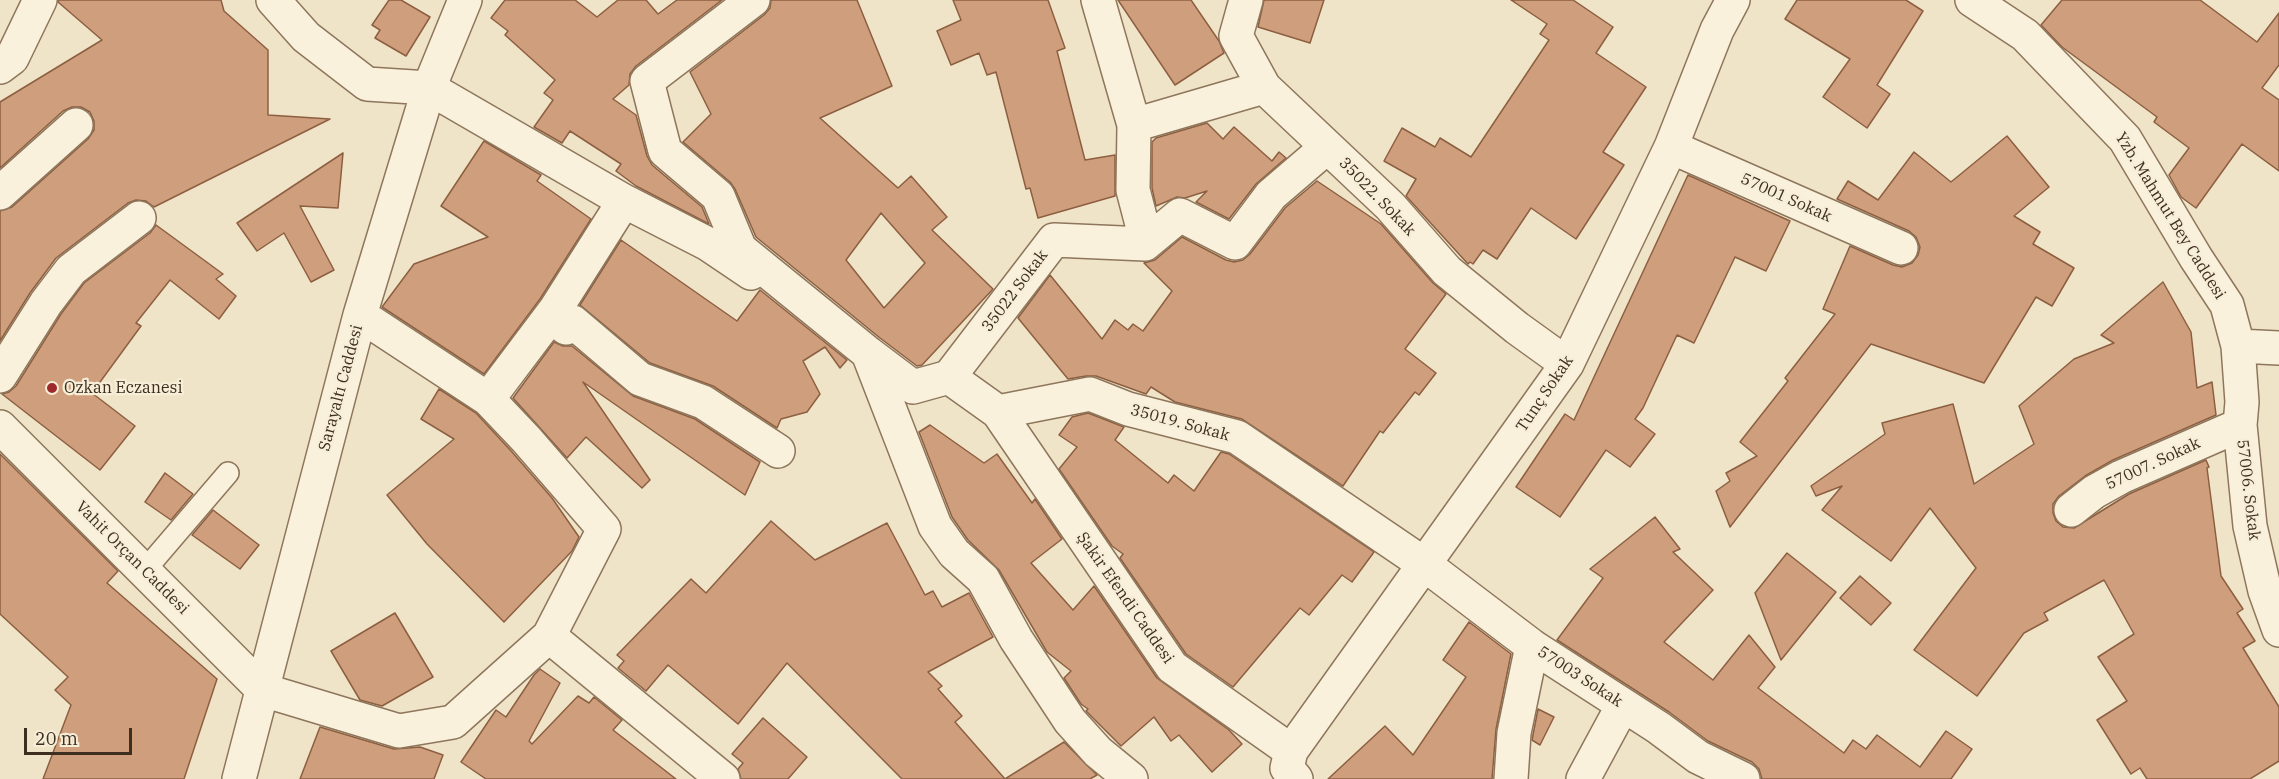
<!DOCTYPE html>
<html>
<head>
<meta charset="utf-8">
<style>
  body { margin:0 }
  #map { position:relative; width:2279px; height:779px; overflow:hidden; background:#f0e4c8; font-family:"IBM Plex Serif",serif }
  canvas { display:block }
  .scale { position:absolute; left:24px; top:728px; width:108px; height:27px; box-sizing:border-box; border:3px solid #3d2e20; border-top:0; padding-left:8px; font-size:18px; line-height:21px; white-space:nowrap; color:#3d2e20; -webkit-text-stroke:4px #f7eed8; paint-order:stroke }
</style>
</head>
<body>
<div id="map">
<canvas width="2279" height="779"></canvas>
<div class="scale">20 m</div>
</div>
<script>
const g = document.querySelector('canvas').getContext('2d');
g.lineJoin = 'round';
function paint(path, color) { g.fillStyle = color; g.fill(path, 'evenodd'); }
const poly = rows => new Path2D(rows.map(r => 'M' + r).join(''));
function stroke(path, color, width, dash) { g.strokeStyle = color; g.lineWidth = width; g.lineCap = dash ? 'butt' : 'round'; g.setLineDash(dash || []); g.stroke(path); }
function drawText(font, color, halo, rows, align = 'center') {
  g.font = font + ' "IBM Plex Serif",serif'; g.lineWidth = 4.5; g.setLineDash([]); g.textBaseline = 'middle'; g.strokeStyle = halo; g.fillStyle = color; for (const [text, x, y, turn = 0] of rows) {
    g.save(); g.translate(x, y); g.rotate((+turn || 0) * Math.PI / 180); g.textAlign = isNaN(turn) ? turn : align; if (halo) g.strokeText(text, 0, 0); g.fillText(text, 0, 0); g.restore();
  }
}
const building = poly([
  [59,0,221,0,224,11,268,50,268,115,330,119,154,207,146,201,136,200,128,203,56,258,30,293,0,341,0,211,12,207,88,139,94,130,94,121,90,112,81,107,72,107,63,111,0,168,0,102,102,40,58,2,59,0],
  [389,0,401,0,430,17,406,56,375,38,380,30,372,25,389,0],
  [505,0,575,0,597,17,618,0,646,0,658,14,677,0,722,0,636,66,630,74,629,85,613,99,636,115,647,156,652,165,702,207,709,224,636,186,616,171,621,164,570,131,562,143,534,127,553,100,544,93,555,80,505,35,508,31,491,18,505,0],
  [771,0,857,0,892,86,820,118,898,188,911,176,947,217,932,230,993,289,922,365,917,366,880,338,756,237,735,189,730,182,683,142,711,114,690,72,764,15,770,8,771,0],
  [881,213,925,263,884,308,846,260,881,213],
  [953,0,1048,0,1065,48,1057,51,1085,160,1115,155,1115,196,1038,218,1030,188,1026,189,996,72,987,75,979,53,951,65,937,31,961,20,953,0],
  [1118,0,1191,0,1219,41,1224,53,1175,85,1118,0],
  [1264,0,1324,0,1310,43,1258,27,1264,0],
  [1511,0,1573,0,1613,27,1596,53,1646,87,1603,152,1624,165,1576,239,1531,208,1497,259,1483,250,1473,264,1470,262,1468,264,1406,196,1416,179,1384,161,1402,128,1435,147,1440,138,1471,157,1549,40,1540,34,1547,24,1511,0],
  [1797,0,1906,0,1923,11,1877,85,1890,94,1867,128,1823,97,1850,59,1785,19,1797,0],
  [2062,0,2200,0,2257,42,2279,13,2279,65,2262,88,2279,100,2279,171,2242,144,2196,208,2181,197,2169,175,2189,148,2154,122,2157,117,2062,47,2041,25,2062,0],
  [1207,123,1223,139,1234,127,1272,161,1279,152,1286,158,1256,184,1229,219,1196,202,1207,191,1185,198,1177,197,1156,206,1152,188,1152,142,1156,138,1207,123],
  [2007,136,2049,187,2014,216,2040,232,2033,244,2074,268,2052,306,2036,297,1984,383,1871,344,1730,527,1716,491,1730,481,1726,473,1757,456,1740,442,1788,381,1785,378,1835,314,1823,309,1850,246,1893,265,1902,267,1912,263,1918,255,1920,247,1916,237,1909,231,1837,199,1848,181,1878,200,1914,152,1951,182,2007,136],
  [484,141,541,175,537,181,591,219,540,299,484,374,382,307,414,264,488,237,441,206,484,141],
  [343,153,338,208,300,206,334,270,311,282,284,233,257,251,237,223,343,153],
  [1688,175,1790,221,1766,271,1735,257,1694,343,1677,335,1643,408,1635,419,1655,434,1630,467,1606,450,1560,517,1516,487,1565,414,1574,420,1688,175],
  [1317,181,1381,224,1433,283,1446,294,1405,349,1436,373,1419,395,1415,392,1383,433,1380,431,1343,486,1242,419,1175,402,1151,387,1146,394,1096,376,1086,376,1068,379,1018,318,1050,275,1102,339,1115,320,1128,330,1133,324,1143,331,1172,291,1144,263,1155,260,1182,237,1226,260,1234,262,1243,260,1250,254,1285,208,1317,181],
  [156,225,223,274,216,279,236,296,219,319,170,280,136,323,141,326,92,393,135,426,100,470,2,394,9,392,16,386,61,314,84,283,150,233,156,225],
  [621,240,737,321,760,290,847,360,840,368,825,347,803,361,820,394,807,412,781,419,777,428,713,386,650,363,580,305,621,240],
  [2163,282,2191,332,2197,388,2212,382,2216,415,2113,460,2085,476,2059,496,2053,504,2053,513,2056,521,2063,527,2074,528,2129,494,2206,460,2209,467,2207,468,2221,576,2243,609,2237,613,2255,641,2243,648,2279,707,2279,761,2250,779,2147,779,2140,768,2131,774,2097,720,2127,701,2098,657,2134,634,2104,580,2044,613,2048,620,2024,633,1977,696,1914,650,1976,568,1930,508,1891,561,1822,510,1842,486,1816,496,1811,486,1885,434,1882,423,1953,404,1974,484,2034,444,2019,406,2074,359,2114,343,2101,335,2163,282],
  [554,342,563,346,572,346,633,396,695,419,760,462,745,495,583,382,650,480,642,488,586,437,567,458,513,398,554,342],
  [439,389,476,413,512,452,552,498,579,537,572,551,504,622,427,544,387,495,454,439,421,419,439,389],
  [1088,413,1124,427,1115,440,1168,483,1174,475,1194,491,1221,452,1229,454,1374,552,1352,582,1342,575,1309,615,1300,608,1233,687,1186,654,1120,558,1123,554,1112,546,1059,469,1077,447,1059,435,1072,417,1088,413],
  [930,425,984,463,997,454,1032,503,1035,499,1062,539,1031,563,1073,610,1094,586,1157,678,1229,730,1242,744,1212,772,1179,735,1171,741,1154,717,1121,746,1086,711,1088,709,1081,704,1064,678,1071,671,1047,652,999,570,968,540,952,517,919,432,930,425],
  [0,454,118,571,107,583,217,679,184,779,43,779,71,705,55,690,68,677,0,614,0,454],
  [165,473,193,494,171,520,145,502,165,473],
  [213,510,259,545,240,569,192,535,213,510],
  [1655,517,1680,549,1673,552,1713,590,1664,642,1713,680,1749,635,1775,667,1758,688,1844,753,1853,740,1866,749,1877,735,1920,767,1946,731,1972,749,1951,779,1762,779,1759,769,1752,762,1708,741,1669,712,1557,640,1603,578,1590,569,1655,517],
  [771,521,815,560,887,523,925,595,933,591,942,607,969,593,993,637,928,672,942,686,938,689,962,716,955,722,1005,779,902,779,787,663,738,724,668,665,646,691,618,668,624,661,617,655,691,579,706,593,771,521],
  [1787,553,1836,592,1781,660,1755,593,1787,553],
  [1860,576,1891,603,1871,625,1840,598,1860,576],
  [395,613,433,677,382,706,360,700,331,651,395,613],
  [1469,622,1511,654,1496,729,1492,779,1328,779,1385,726,1413,755,1466,677,1443,660,1469,622],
  [540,669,560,683,529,741,532,744,578,696,589,703,594,697,622,720,613,730,676,779,486,779,461,762,496,710,506,717,534,675,540,669],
  [1538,709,1554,717,1540,745,1532,740,1538,709],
  [763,718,807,757,788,779,741,779,738,769,743,763,732,754,763,718],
  [320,727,394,749,420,747,443,755,434,779,300,779,320,727],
  [1064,742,1097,775,1090,779,1005,779,1064,742]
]);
paint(building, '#cf9f7d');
stroke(building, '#8d5f41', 1.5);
const lane = poly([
  [145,570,228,473]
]);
const street = poly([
  [273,0,306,37,367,84,429,88,624,201,708,244,751,273],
  [753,0,647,81,665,151,718,196,740,249,868,353,935,526,954,553,983,579,1016,639,1070,721,1098,752,1131,779],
  [1098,0,1134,125,1133,190,1144,232,1145,244],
  [1246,0,1236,36,1264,87,1390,206,1447,271,1517,328,1567,364],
  [1972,0,2025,35,2125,139,2196,258,2227,305,2238,346,2242,402,2240,425,2250,526,2265,591,2279,630],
  [0,67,12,58,40,0],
  [1134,125,1264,87],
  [1671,147,1901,248],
  [0,193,76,125],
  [555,310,553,318,566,328,573,322,640,379,703,402,778,451],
  [2238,346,2279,348],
  [868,353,913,387,949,377],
  [0,376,46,303,71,270,139,218],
  [949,377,998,412,1090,394,1128,409,1237,437,1424,564,1532,646,1659,728,1698,757,1743,779],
  [949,377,1054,240,1145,244,1180,215,1235,243,1271,195,1327,147],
  [488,399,555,310,624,201],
  [998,412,1172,667,1291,751,1287,768,1296,779],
  [0,427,263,690,399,731,453,722,549,636,604,529,526,439,488,399,360,315],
  [2071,510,2094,492,2121,477,2240,425],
  [549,636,723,779],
  [1291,751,1567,364,1671,147,1717,30,1733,0],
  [239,779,360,315,429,88,465,0],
  [1511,779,1514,733,1532,646],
  [1583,779,1623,705]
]);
stroke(lane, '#8d765c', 24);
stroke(street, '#8d765c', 36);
stroke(lane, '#faf1dc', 21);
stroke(street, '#faf1dc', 33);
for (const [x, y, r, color] of [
  [52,388,6,"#9e2a2b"]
]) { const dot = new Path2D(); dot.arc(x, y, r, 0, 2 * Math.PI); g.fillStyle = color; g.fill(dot); stroke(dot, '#f7eed8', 2); }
drawText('16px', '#3d2e20', '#f7eed8', [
  ["35022. Sokak",1377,197,46],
  ["57001 Sokak",1786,198,24],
  ["Yzb. Mahmut Bey Caddesi",2170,216,58],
  ["35022 Sokak",1015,291,-53],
  ["Sarayaltı Caddesi",341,388,-75],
  ["Tunç Sokak",1545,394,-56],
  ["35019. Sokak",1180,423,15],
  ["57007. Sokak",2153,464,-25],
  ["57006. Sokak",2248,490,83],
  ["Vahit Orçan Caddesi",132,558,45],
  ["Şakir Efendi Caddesi",1125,598,55],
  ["57003 Sokak",1580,677,33]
]);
drawText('16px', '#3d2e20', '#f7eed8', [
  ["Ozkan Eczanesi",64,388]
], 'left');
</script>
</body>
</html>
